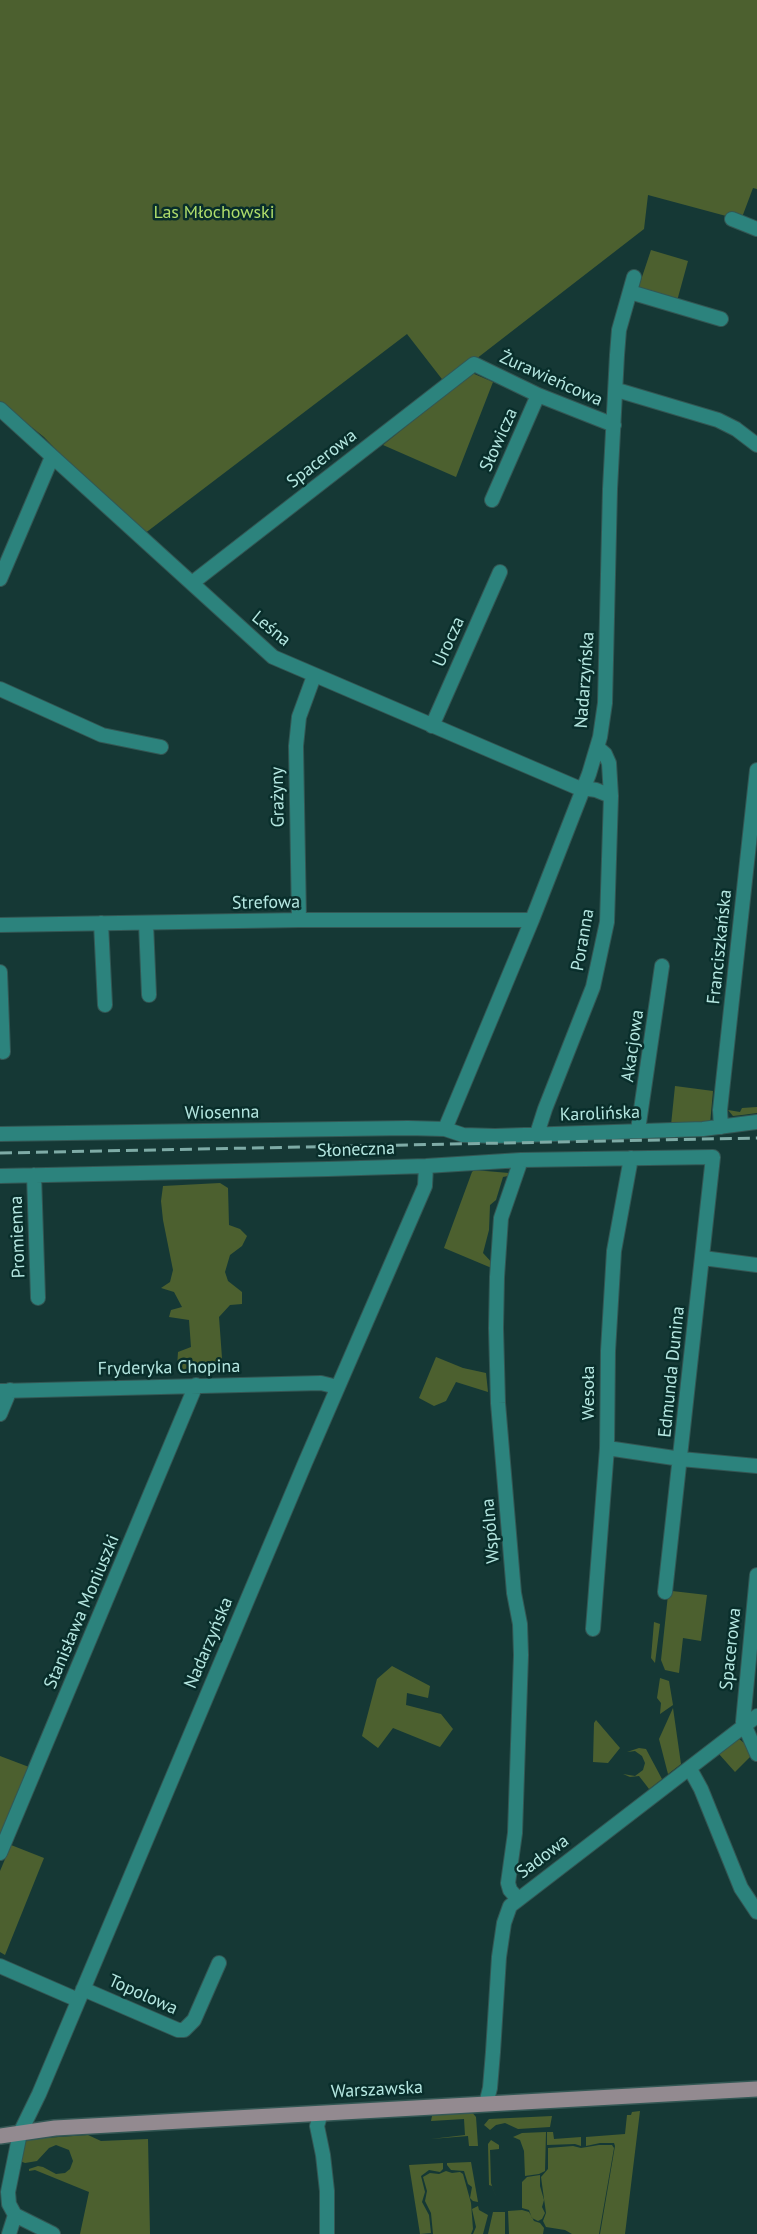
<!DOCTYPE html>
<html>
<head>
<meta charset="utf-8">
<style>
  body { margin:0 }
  canvas { display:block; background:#153835 }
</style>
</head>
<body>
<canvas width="757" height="2234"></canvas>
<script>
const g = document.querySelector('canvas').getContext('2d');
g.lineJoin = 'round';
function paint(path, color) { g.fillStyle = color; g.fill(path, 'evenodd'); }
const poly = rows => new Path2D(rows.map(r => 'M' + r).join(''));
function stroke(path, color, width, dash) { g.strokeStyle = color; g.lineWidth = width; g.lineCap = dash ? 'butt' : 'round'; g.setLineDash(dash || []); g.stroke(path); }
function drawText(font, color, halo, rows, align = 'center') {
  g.font = font + ' "PT Sans",sans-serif'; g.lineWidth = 5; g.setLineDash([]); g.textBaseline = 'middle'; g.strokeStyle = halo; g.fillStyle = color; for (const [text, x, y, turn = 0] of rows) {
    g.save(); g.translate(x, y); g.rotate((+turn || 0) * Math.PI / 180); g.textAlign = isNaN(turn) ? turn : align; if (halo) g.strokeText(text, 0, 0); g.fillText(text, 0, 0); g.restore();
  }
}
paint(poly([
  [0,0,757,0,757,189,753,188,741,220,648,195,644,229,445,383,407,334,144,534,100,496,44,437,0,402],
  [651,250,688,261,677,301,638,289],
  [472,373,493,382,456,477,383,445],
  [675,1086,713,1091,710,1124,671,1125],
  [757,1107,757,1113,742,1115,733,1116,728,1110,740,1112,742,1108],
  [474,1170,509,1173,508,1176,503,1177,496,1200,490,1205,489,1230,483,1253,495,1266,494,1269,444,1248,472,1172],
  [220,1183,228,1188,229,1225,240,1229,247,1236,242,1246,230,1255,225,1272,228,1281,242,1292,242,1304,230,1305,219,1317,222,1358,213,1371,184,1373,177,1368,178,1352,191,1347,189,1320,169,1317,171,1310,182,1307,174,1292,161,1288,170,1282,173,1270,163,1220,161,1201,163,1186],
  [436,1357,463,1368,486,1373,488,1392,456,1382,446,1401,434,1406,419,1398],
  [672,1591,707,1595,701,1641,683,1638,679,1673,665,1670,661,1660,668,1595],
  [654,1622,660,1624,655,1663,651,1658],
  [392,1666,430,1686,428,1698,407,1693,406,1705,441,1714,453,1729,440,1747,393,1728,378,1748,362,1736,377,1679],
  [660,1678,669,1681,673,1705,660,1714,661,1703,657,1698],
  [673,1708,681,1764,668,1774,659,1739],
  [596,1720,620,1748,608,1763,593,1762,594,1723],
  [738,1738,744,1743,751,1756,735,1772,719,1754],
  [639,1748,646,1749,662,1779,649,1789,646,1785,619,1804,646,1785,639,1776,630,1777,623,1774,635,1776,643,1770,645,1763,642,1756,635,1751,627,1752],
  [0,1756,29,1767,0,1835],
  [11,1845,44,1858,5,1955,0,1952,0,1871],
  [471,2111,476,2117,478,2146,469,2146,468,2136,431,2139,465,2135,464,2119,431,2121,432,2116,435,2113],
  [640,2111,625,2234,600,2234,615,2146,614,2143,600,2143,586,2146,586,2137,625,2134,627,2115,631,2115,632,2112],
  [552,2116,550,2127,518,2129,505,2123,496,2125,490,2130,484,2125,489,2119],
  [546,2132,545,2171,539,2174,525,2176,524,2151,520,2140,513,2137,522,2133],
  [547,2132,553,2132,554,2139,581,2137,581,2146,575,2144,547,2145],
  [88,2135,101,2141,148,2139,150,2234,80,2234,89,2192,35,2170,29,2171,29,2169,38,2166,43,2167,56,2174,65,2173,70,2169,73,2161,69,2150,56,2145,49,2148,37,2161,25,2163,20,2161,23,2143,30,2139],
  [491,2140,499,2145,499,2149,490,2150,491,2183,496,2197,492,2186,489,2185,488,2144],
  [599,2145,612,2145,614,2148,599,2234,572,2234,565,2230,546,2227,543,2221,546,2213,541,2177,548,2169,548,2148,573,2146,581,2148],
  [471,2162,478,2202,473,2201,470,2198,472,2187,468,2184,464,2171,451,2170,447,2165,447,2163],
  [443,2163,443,2169,440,2172,429,2170,421,2176,425,2192,422,2202,429,2215,431,2233,420,2234,409,2165],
  [446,2171,452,2173,460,2172,463,2174,471,2203,473,2229,471,2234,433,2234,431,2213,425,2201,427,2191,423,2177,430,2173,439,2174],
  [540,2175,540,2186,544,2200,542,2207,545,2213,542,2219,538,2221,532,2218,529,2210,522,2208,522,2182,527,2177],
  [478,2206,479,2210,488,2215,483,2234,473,2234,476,2227,472,2209],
  [522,2210,529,2212,534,2221,540,2223,544,2228,543,2234,509,2234,508,2211],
  [493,2212,505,2212,505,2234,488,2234]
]), '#4c602f');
const minor = poly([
  [732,219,757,229],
  [630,292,721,319],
  [617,390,718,420,736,429,757,445],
  [0,409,273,657,576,787,596,790,611,796],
  [492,500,538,395],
  [0,579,52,457],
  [192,583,474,364,538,395,614,425],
  [0,689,102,735,161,747],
  [432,726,500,572],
  [299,920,296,746,299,717,314,676],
  [101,923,105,1005],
  [146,923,149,995],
  [0,925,299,920,532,920],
  [0,972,3,1052],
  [721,1127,720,1110,757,770],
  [445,1129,532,920,589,774,600,737,605,703,610,489,617,355,619,330,634,277],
  [638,1130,662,966],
  [0,1134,408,1128,445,1129,463,1135,495,1136,703,1129,757,1122],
  [537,1134,545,1109,593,987,607,922,611,796,609,763,605,754,597,747],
  [34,1175,38,1298],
  [0,1176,328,1169,426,1166,521,1160,713,1157,665,1592],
  [703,1258,757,1265],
  [0,1391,321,1383,337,1387],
  [0,1414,10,1390],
  [607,1448,681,1459,757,1466],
  [757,1575,743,1722,757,1754],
  [593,1629,607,1448,608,1351,614,1251,631,1158],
  [690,1769,701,1789,741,1888,757,1912],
  [0,1853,196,1385],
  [518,1899,510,1890,508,1883,515,1833,521,1655,520,1624,514,1593,498,1403,496,1328,497,1277,501,1218,521,1160],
  [0,1966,78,2000],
  [83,1989,178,2030,184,2030,194,2020,219,1963],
  [486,2104,490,2088,493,2052,499,1957,504,1923,510,1906,757,1716],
  [321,2113,317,2126,323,2155,327,2191,327,2234],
  [9,2234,15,2215],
  [53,2234,15,2215,9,2204,8,2192,20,2133,39,2094,305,1463,425,1186,426,1166]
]);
const major = poly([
  [0,2136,55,2128,757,2089]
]);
stroke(minor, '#335754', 16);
stroke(major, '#335754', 18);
stroke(minor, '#2c837d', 14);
stroke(major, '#938a90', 15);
stroke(poly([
  [0,1153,757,1138]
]), '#7eaba6', 3, [12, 6]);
drawText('18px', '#afdd6b', '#092e2b', [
  ["Las Młochowski",214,213]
]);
drawText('18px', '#b5e7e1', '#092e2b', [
  ["Żurawieńcowa",551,379,24],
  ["Słowicza",499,440,-66],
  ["Spacerowa",322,459,-38],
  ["Leśna",271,629,39],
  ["Urocza",449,642,-66],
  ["Nadarzyńska",585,680,-86],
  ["Grażyny",278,797,-91],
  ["Strefowa",266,903,-1],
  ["Poranna",583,940,-80],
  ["Franciszkańska",720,947,-84],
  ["Akacjowa",633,1046,-82],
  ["Wiosenna",222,1113,-1],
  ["Karolińska",600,1114,-2],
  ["Słoneczna",356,1150,-2],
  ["Promienna",18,1237,-92],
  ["Fryderyka Chopina",169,1368,-1],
  ["Edmunda Dunina",672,1372,-84],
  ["Wesoła",589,1393,-90],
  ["Wspólna",491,1531,-95],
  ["Stanisława Moniuszki",82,1612,-67],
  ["Nadarzyńska",209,1643,-67],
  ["Spacerowa",731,1649,-84],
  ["Sadowa",543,1857,-37],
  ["Topolowa",143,1995,24],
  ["Warszawska",377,2090,-3]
]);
</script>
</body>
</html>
